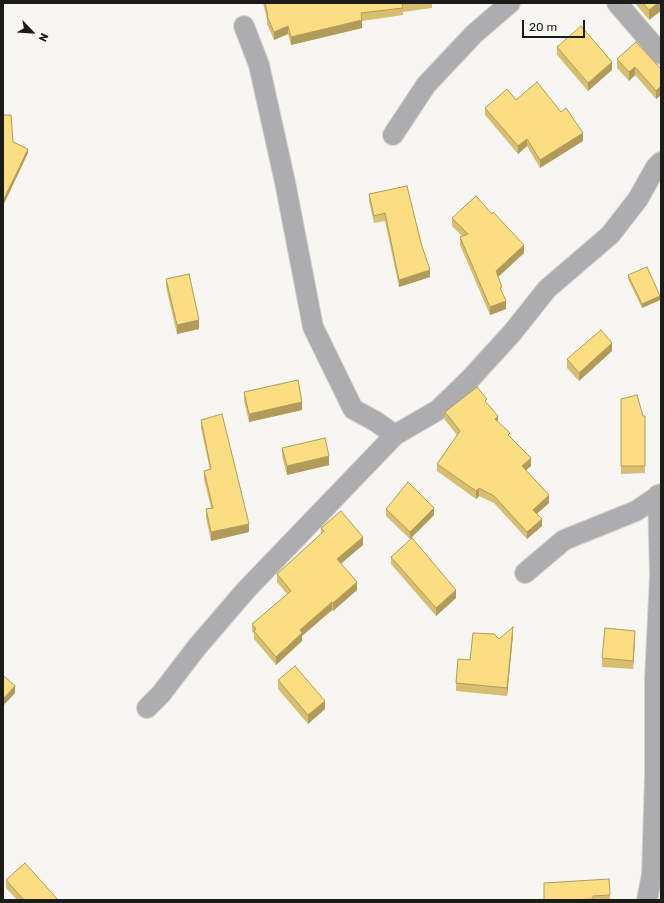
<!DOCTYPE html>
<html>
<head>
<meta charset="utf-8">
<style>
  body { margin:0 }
  #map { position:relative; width:664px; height:903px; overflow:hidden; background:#f7f6f3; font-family:Rubik,sans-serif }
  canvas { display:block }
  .frame { position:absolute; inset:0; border:4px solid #1b1b19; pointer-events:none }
  .north { position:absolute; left:12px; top:12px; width:40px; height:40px; -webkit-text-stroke:3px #f7f6f3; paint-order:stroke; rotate:115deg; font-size:11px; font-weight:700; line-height:16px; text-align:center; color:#1b1b19 }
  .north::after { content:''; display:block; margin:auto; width:14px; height:18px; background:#1b1b19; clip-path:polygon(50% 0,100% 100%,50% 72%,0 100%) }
  .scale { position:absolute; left:522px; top:20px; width:63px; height:18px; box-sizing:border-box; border:2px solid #1b1b19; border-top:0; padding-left:5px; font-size:12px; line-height:14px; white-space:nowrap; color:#1b1b19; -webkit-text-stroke:3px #f7f6f3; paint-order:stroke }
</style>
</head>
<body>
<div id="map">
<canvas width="664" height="903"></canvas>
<div class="frame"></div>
<div class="north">N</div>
<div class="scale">20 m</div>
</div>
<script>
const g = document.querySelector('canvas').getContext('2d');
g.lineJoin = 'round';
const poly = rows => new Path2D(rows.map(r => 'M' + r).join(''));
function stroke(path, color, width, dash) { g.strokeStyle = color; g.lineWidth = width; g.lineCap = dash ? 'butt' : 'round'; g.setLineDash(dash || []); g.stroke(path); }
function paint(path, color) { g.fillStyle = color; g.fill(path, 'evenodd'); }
const minor = poly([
  [617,3,661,54],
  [244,26,259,65,285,182,313,327,353,409,375,421,395,435],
  [393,135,426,85,474,34,510,3],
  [525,573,564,540,636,511,661,494],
  [147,708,161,694,197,647,246,590,395,435,438,410,470,379,512,333,547,289,610,235,638,199,656,167,661,162],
  [647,900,652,874,655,775,655,679,660,575,658,495]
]);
stroke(minor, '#d4d3d0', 22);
stroke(minor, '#adadaf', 20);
paint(poly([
  [263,3,432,3,432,8,403,12,403,15,362,21,362,28,291,45,288,34,274,40,267,24,267,19],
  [635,3,661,3,649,20],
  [557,47,612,70,588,91,557,55],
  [617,59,661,69,661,95,656,99,635,75,629,81,617,68],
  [516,100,583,141,540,168,527,146,518,154,485,115,485,108],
  [407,186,430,277,399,287,385,221,374,223,369,201,369,194],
  [452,218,524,253,498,277,506,309,490,315,460,245,460,237,462,236,452,226],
  [628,275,660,300,642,308,628,279],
  [166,279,199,329,177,334,166,287],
  [612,351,579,381,567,368,567,359],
  [244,392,302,410,249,422,244,401],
  [621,399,643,416,645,416,645,473,621,474],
  [487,404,498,422,531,466,526,470,549,503,537,514,542,526,527,539,494,503,479,496,476,499,437,471,437,464,457,435,445,420,445,412],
  [201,420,249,532,211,541,206,518,206,509,211,508,204,479,204,471,210,470,201,428],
  [282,448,329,465,287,475,282,456],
  [386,509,434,515,410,539,386,516],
  [321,528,363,545,341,563,357,590,333,611,332,610,302,636,302,641,276,665,254,639,254,633,252,632,252,624,287,594,277,582,277,574,321,534],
  [391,557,456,598,436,616,391,564],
  [513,635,507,696,456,691,456,683,470,660,499,639],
  [635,640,633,669,602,667,602,658],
  [278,680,325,709,308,724,278,689],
  [6,880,58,900,17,900,6,888],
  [610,895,610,900,544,900]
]), '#d8be70');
paint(poly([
  [658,3,661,3,661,11,649,20,649,10],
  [362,20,362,28,291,45,291,37],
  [288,26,288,34,274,40,274,32],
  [612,62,612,70,588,91,588,83],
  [635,67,635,75,629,81,629,72],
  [661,86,661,95,656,99,656,91],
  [583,133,583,141,540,168,540,160],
  [527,139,527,146,518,154,518,146],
  [28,149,28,153,4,204,4,199],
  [524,245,524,253,496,279,496,271],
  [430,270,430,277,399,287,399,280],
  [660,296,660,300,642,308,642,304],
  [506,301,506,309,490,315,490,307],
  [199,320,199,329,177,334,177,325],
  [612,343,612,351,579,381,579,373],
  [302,402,302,410,249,422,249,414],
  [498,416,498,423,495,419],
  [329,456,329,465,287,475,287,466],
  [531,458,531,466,522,474,522,466],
  [479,488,479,496,476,499,476,491],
  [549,495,549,503,533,517,533,510],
  [434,508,434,515,410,539,410,532],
  [542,519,542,526,527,539,527,532],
  [249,524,249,532,211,541,211,532],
  [363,537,363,545,337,567,337,559],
  [357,582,357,590,333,611,333,603],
  [456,590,456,598,436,616,436,608],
  [332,602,332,610,302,636,302,641,276,665,276,657,300,630],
  [513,627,513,635,507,696,507,688],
  [635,631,635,640,633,669,633,661],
  [15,686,15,693,3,706,3,699],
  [325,701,325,709,308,724,308,715]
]), '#b09b5b');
const building = poly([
  [265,3,409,3,402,4,403,8,361,13,362,20,291,37,288,26,274,32,267,16,268,16,265,3],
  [643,3,658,3,649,10,643,3],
  [581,26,612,62,588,83,557,47,581,26],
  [636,42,661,69,661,86,656,91,635,67,629,72,617,59,636,42],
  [537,82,561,112,566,108,583,133,540,160,527,139,518,146,485,108,507,89,516,100,537,82],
  [3,113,4,115,11,115,13,142,28,149,4,199,3,191,3,113],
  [407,186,421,243,430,270,399,280,385,213,374,216,369,194,407,186],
  [476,196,492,214,493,212,524,245,496,271,502,287,500,288,506,301,490,307,460,237,468,234,452,218,476,196],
  [647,267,660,296,642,304,628,275,647,267],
  [189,274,199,320,177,325,166,279,189,274],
  [601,330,612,343,579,373,567,359,601,330],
  [298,380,302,402,249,414,244,392,298,380],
  [477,387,487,399,485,401,498,416,495,419,510,433,508,435,531,458,522,466,549,495,533,510,542,519,527,532,494,496,479,488,476,491,437,464,460,431,445,412,477,387],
  [637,395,643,416,645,416,645,466,621,466,621,399,637,395],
  [222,414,249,524,211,532,206,509,213,508,204,471,211,469,201,420,222,414],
  [325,438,329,456,287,466,282,448,325,438],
  [408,482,434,508,410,532,386,509,408,482],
  [341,511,363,537,337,559,357,582,333,603,332,602,300,630,302,633,276,657,254,631,256,629,252,624,291,591,277,574,324,531,321,528,341,511],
  [412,538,456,590,436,608,391,557,412,538],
  [513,627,507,688,456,683,458,659,470,660,473,633,494,634,499,639,513,627],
  [605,628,635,631,633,661,602,658,605,628],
  [295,666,325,701,308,715,278,680,295,666],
  [3,675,15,686,3,699,3,675],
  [25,863,58,900,24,900,6,880,25,863],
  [609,879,610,895,593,896,593,899,571,900,544,900,544,883,609,879]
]);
paint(building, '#fbdd82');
stroke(building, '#b09b5b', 1);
</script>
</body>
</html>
